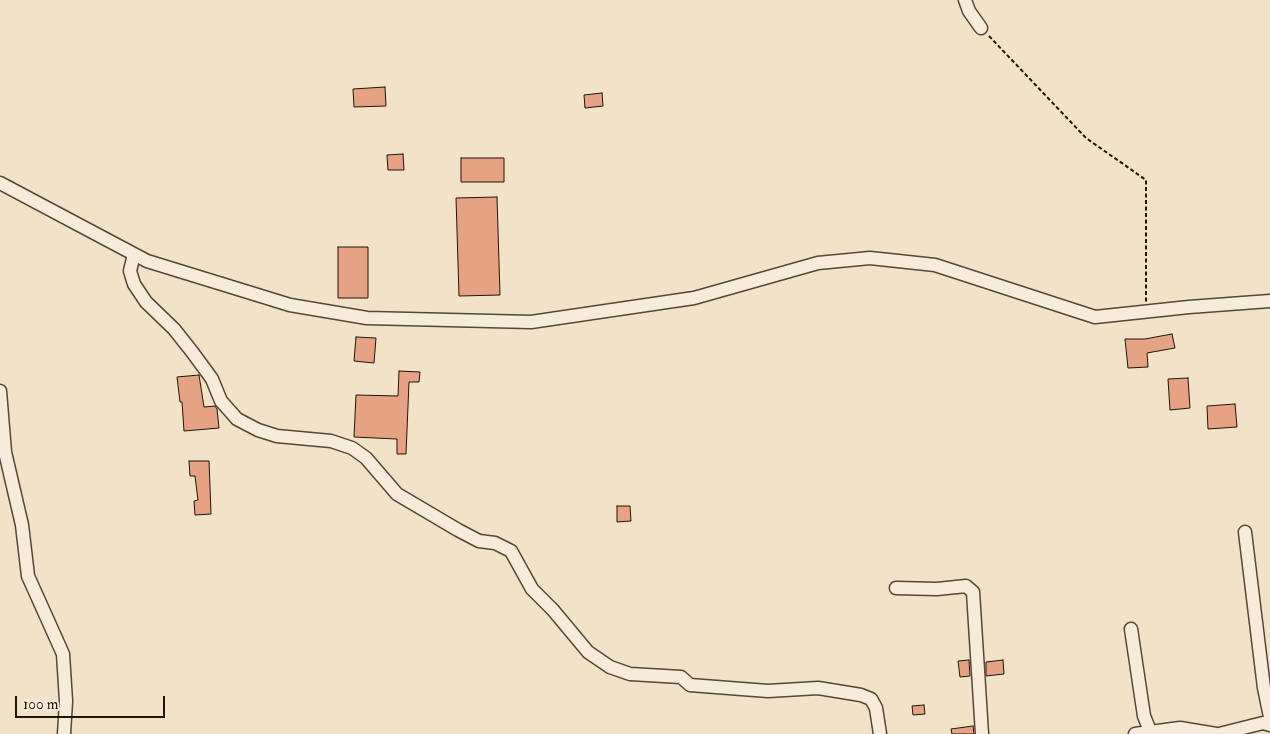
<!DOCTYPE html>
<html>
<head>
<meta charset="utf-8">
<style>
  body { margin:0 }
  #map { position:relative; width:1270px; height:734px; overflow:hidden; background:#f2e2c7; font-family:"IM FELL Double Pica",serif }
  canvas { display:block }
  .scale { position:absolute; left:15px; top:696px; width:150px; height:22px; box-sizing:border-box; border:2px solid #201406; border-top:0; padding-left:6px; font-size:15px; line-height:18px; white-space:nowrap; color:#201406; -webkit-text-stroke:4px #f7ecdb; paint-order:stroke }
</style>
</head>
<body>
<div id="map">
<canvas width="1270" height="734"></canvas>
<div class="scale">100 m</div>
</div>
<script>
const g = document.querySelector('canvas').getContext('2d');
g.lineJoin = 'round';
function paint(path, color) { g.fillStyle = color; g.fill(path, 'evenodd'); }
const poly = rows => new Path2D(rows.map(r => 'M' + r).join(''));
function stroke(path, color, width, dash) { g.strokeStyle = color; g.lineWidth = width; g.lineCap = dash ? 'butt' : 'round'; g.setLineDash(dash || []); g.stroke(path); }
const building = poly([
  [385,87,386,106,354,107,353,89,385,87],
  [602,93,603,106,585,108,584,95,602,93],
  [403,154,404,170,388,170,387,155,403,154],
  [461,158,504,158,504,182,461,182,461,158],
  [497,197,500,295,459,296,456,198,497,197],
  [338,247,368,247,368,298,338,298,338,247],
  [1172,334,1175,348,1147,353,1148,367,1128,368,1125,339,1145,339,1172,334],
  [356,337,376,338,374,363,354,361,356,337],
  [399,371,420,372,419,382,409,382,406,454,397,454,397,439,354,437,356,395,398,396,399,371],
  [199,375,204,407,215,406,217,409,219,428,184,431,182,402,180,402,177,377,199,375],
  [1188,378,1190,408,1170,410,1168,379,1188,378],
  [1235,404,1237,427,1208,429,1207,406,1235,404],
  [189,461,209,461,211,514,195,515,194,501,198,500,195,476,190,476,189,461],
  [617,506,630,506,631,521,617,522,617,506],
  [969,660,970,676,960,677,958,661,969,660],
  [1003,660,1004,674,986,676,986,662,1003,660],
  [924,705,925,714,913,715,912,706,924,705],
  [973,726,974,734,952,734,951,729,973,726]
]);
paint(building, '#e6a384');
stroke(building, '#201406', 1);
const minor = poly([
  [965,0,969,11,981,28],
  [0,183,147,261,290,305,367,318,531,322,694,298,818,263,870,258,935,265,1095,317,1189,307,1270,301],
  [134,254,130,271,134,284,146,302,174,329,193,353,212,379,221,401,237,419,258,430,277,436,331,441,352,448,366,458,397,494,458,530,479,541,495,543,511,551,532,589,553,610,588,652,610,667,630,674,681,677,690,685,768,691,818,688,861,695,871,699,876,708,880,734],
  [0,391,5,452,22,525,28,576,63,654,66,701,64,734],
  [1245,532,1264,688,1270,717],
  [896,588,937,589,966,586,973,592,982,734],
  [1131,629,1144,716,1150,731],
  [1135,734,1180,728,1216,734],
  [1219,734,1263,723,1270,725]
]);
stroke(minor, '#544836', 15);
stroke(poly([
  [989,36,1086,138,1146,180,1146,302]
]), '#201406', 2, [4, 2.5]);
stroke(minor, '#f7ecdb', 12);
</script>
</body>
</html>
